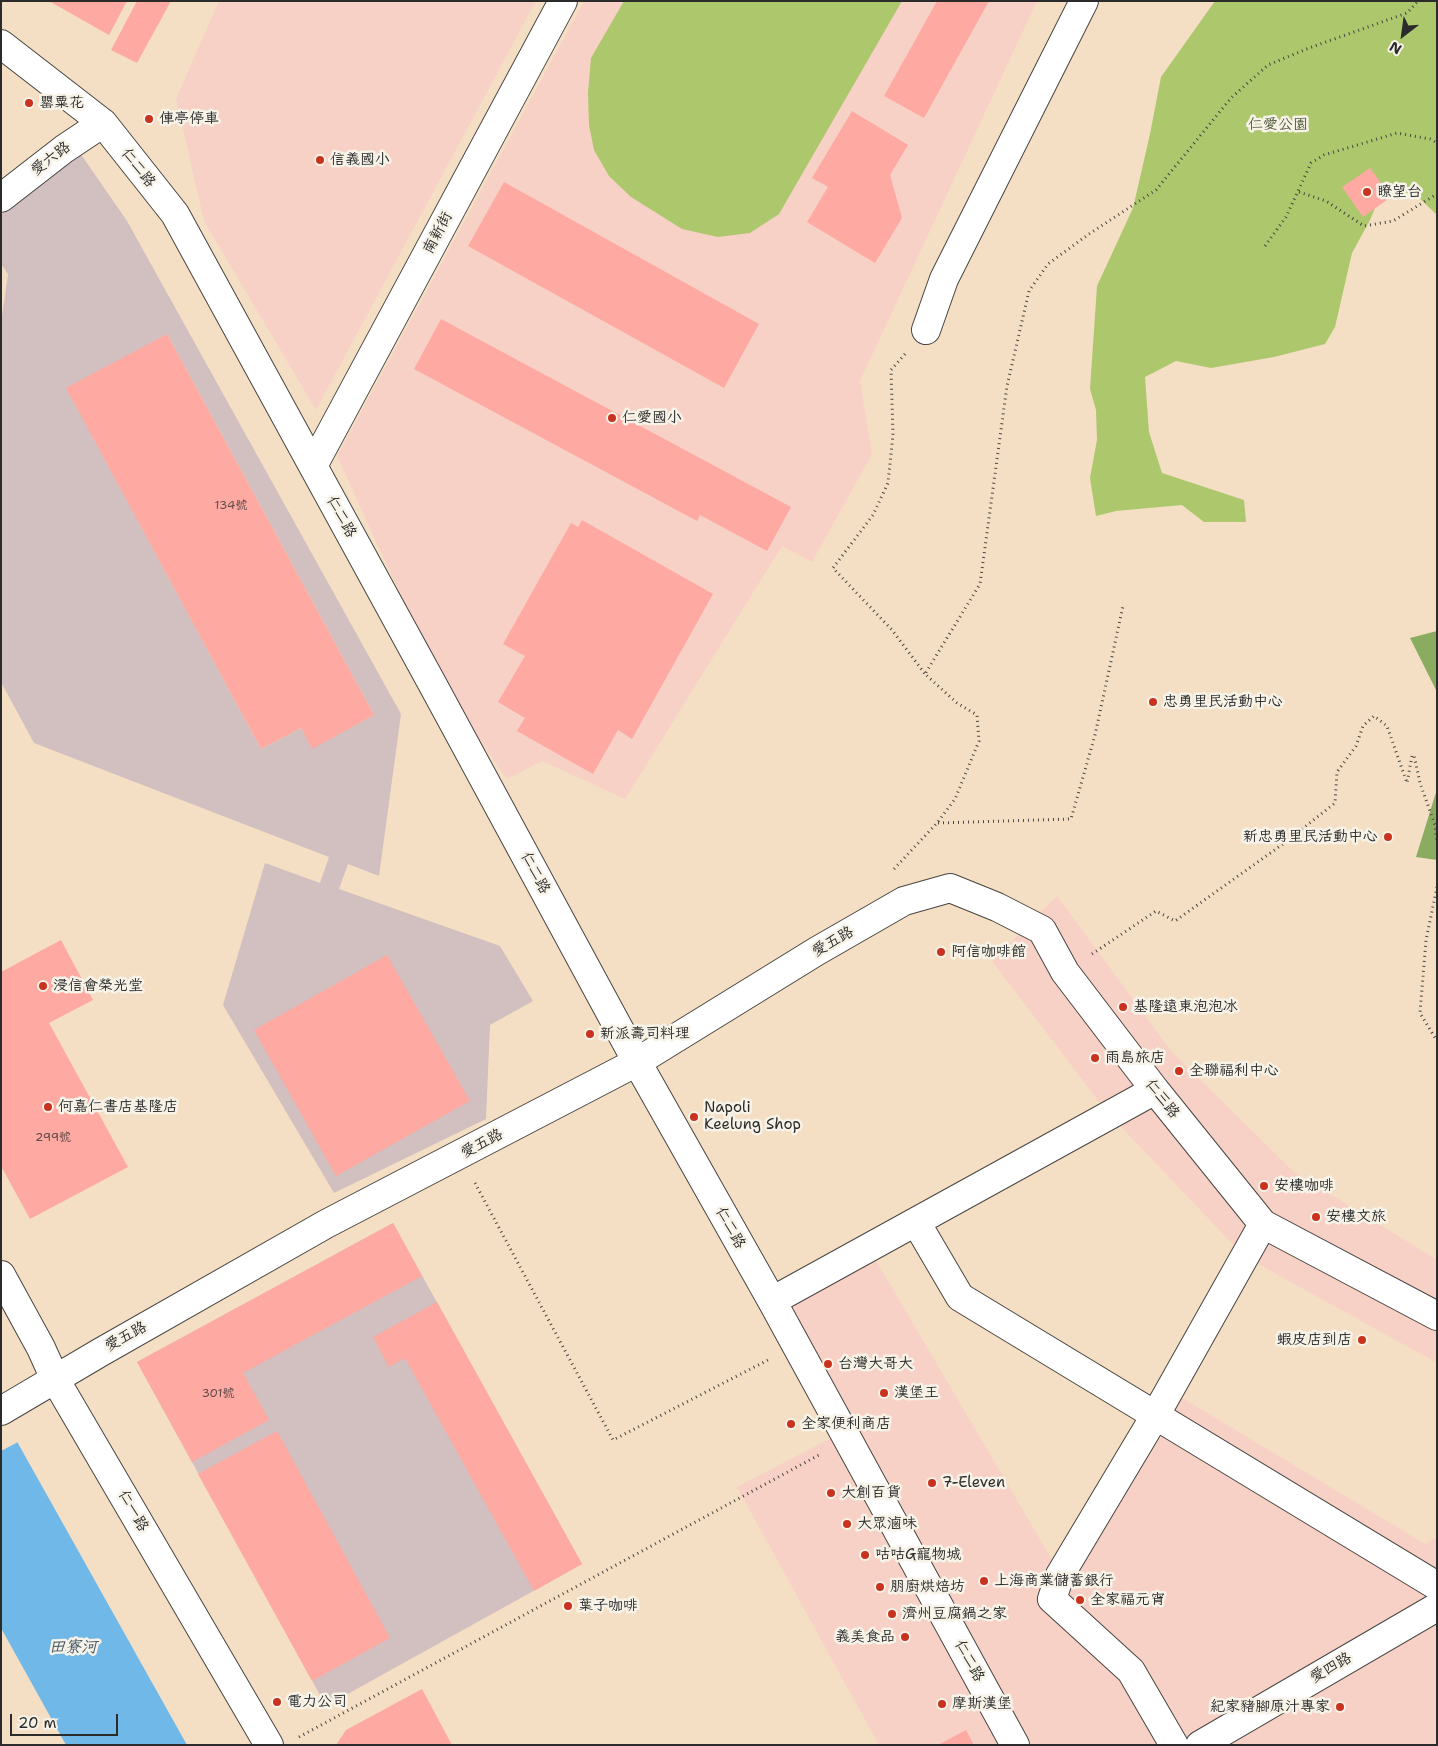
<!DOCTYPE html>
<html>
<head>
<meta charset="utf-8">
<style>
  body { margin:0 }
  #map { position:relative; width:1438px; height:1746px; overflow:hidden; background:#f4dfc4; font-family:"Shantell Sans",sans-serif }
  canvas { display:block }
  .frame { position:absolute; inset:0; border:2px solid #2b2b2b; pointer-events:none }
  .north { position:absolute; left:1378px; top:10px; width:50px; height:50px; -webkit-text-stroke:4px #f7f3e8; paint-order:stroke; rotate:210deg; font-size:14px; font-weight:700; line-height:20px; text-align:center; color:#2b2b2b }
  .north::after { content:''; display:block; margin:auto; width:18px; height:22px; background:#2b2b2b; clip-path:polygon(50% 0,100% 100%,50% 72%,0 100%) }
  .scale { position:absolute; left:10px; top:1714px; width:108px; height:22px; box-sizing:border-box; border:2px solid #2b2b2b; border-top:0; padding-left:6px; font-size:15px; line-height:18px; white-space:nowrap; color:#2b2b2b; -webkit-text-stroke:4px #f7f3e8; paint-order:stroke }
</style>
</head>
<body>
<div id="map">
<canvas width="1438" height="1746"></canvas>
<div class="frame"></div>
<div class="north">N</div>
<div class="scale">20 m</div>
</div>
<script>
const g = document.querySelector('canvas').getContext('2d');
g.lineJoin = 'round';
function paint(path, color) { g.fillStyle = color; g.fill(path, 'evenodd'); }
const poly = rows => new Path2D(rows.map(r => 'M' + r).join(''));
function stroke(path, color, width, dash) { g.strokeStyle = color; g.lineWidth = width; g.lineCap = dash ? 'butt' : 'round'; g.setLineDash(dash || []); g.stroke(path); }
function drawText(font, color, halo, rows, align = 'center') {
  g.font = font + ' "Shantell Sans","LXGW WenKai TC",sans-serif'; g.lineWidth = 5; g.setLineDash([]); g.textBaseline = 'middle'; g.strokeStyle = halo; g.fillStyle = color; for (const [text, x, y, turn = 0] of rows) {
    g.save(); g.translate(x, y); g.rotate((+turn || 0) * Math.PI / 180); g.textAlign = isNaN(turn) ? turn : align; if (halo) g.strokeText(text, 0, 0); g.fillText(text, 0, 0); g.restore();
  }
}
paint(poly([
  [219,1,536,1,316,410,204,221,176,99],
  [584,1,1037,1,860,381,872,454,812,562,782,546,625,799,542,761,507,779,444,690,337,456],
  [1057,896,1172,1052,1293,1171,1437,1260,1437,1363,1244,1256,1106,1111,992,961],
  [871,1252,1054,1563,1169,1390,1425,1544,1437,1537,1437,1745,879,1745,737,1487,837,1435,769,1308]
]), '#f7d1c6');
paint(poly([
  [80,153,127,221,401,714,379,876,348,864,339,889,500,946,533,1001,490,1025,486,1119,334,1193,223,1005,265,863,320,883,329,857,34,743,1,682,1,323,8,274,1,264,1,215],
  [167,334,374,715,312,748,301,728,261,749,67,389],
  [393,1223,582,1564,326,1706,137,1362]
]), '#d2bfbf');
paint(poly([
  [624,1,902,1,779,214,750,233,718,237,682,229,631,197,609,176,594,150,589,125,588,93,591,58],
  [1215,1,1437,1,1437,215,1416,195,1384,187,1370,220,1352,253,1335,327,1325,344,1274,357,1211,368,1176,361,1145,377,1149,432,1162,473,1244,500,1246,522,1204,522,1182,505,1116,511,1096,516,1090,478,1097,440,1096,410,1090,389,1097,286,1133,208,1150,134,1161,77]
]), '#adc76c');
paint(poly([
  [1437,631,1437,692,1410,638],
  [1437,789,1437,860,1416,857]
]), '#8aac60');
paint(poly([
  [1,1413,187,1745,66,1745,1,1628]
]), '#70b8e8');
paint(poly([
  [1,1410,20,1441,1,1451]
]), '#f4dfc4');
paint(poly([
  [49,1,127,1,109,35],
  [137,1,171,1,137,63,111,50],
  [937,1,989,1,924,118,884,96],
  [852,111,908,145,890,175,902,218,875,263,807,222,828,187,812,178],
  [1370,168,1391,197,1363,217,1342,187],
  [504,182,759,324,724,388,468,246],
  [441,319,791,507,767,551,700,515,697,521,414,369],
  [167,334,374,715,312,749,301,728,261,749,66,388],
  [582,520,713,594,632,739,618,730,593,774,517,731,525,718,498,702,525,656,503,644,571,523,578,527],
  [61,940,93,1000,49,1023,128,1167,30,1219,1,1166,1,972],
  [387,955,470,1101,336,1176,254,1030],
  [393,1223,422,1276,243,1373,269,1420,192,1462,137,1362],
  [437,1302,582,1564,534,1591,405,1358,389,1367,373,1337],
  [277,1431,390,1638,312,1681,198,1474],
  [422,1689,452,1745,336,1745,346,1730],
  [966,1730,974,1745,938,1745]
]), '#fea9a1');
const minor = poly([
  [1,44,103,123,175,214,434,687,637,1062,772,1301,1015,1745],
  [1,198,64,149,103,123],
  [926,330,944,279,1084,1],
  [313,466,563,1],
  [916,1222,960,1297,1437,1586],
  [1,1275,41,1348,55,1379,269,1745],
  [772,1301,1155,1090],
  [1,1411,101,1352,326,1224,637,1062,817,951,904,901,950,888,997,907,1042,930,1065,972,1155,1090,1263,1224,1437,1316],
  [1174,1745,1131,1671,1052,1599,1060,1575,1155,1416,1263,1224],
  [1200,1745,1437,1607]
]);
stroke(minor, '#494642', 30);
stroke(poly([
  [1299,192,1326,201,1364,226,1393,221,1437,194],
  [1265,246,1286,217,1311,163,1324,155,1397,133,1430,139,1437,143],
  [905,354,891,370,893,435,888,483,873,515,833,568,892,630,925,674],
  [938,823,1071,819,1095,735,1123,606],
  [894,869,937,823,955,799,979,741,977,715,957,703,925,674,980,584,1007,386,1029,291,1048,264,1089,234,1156,190,1231,98,1268,65,1309,48,1407,13,1418,1],
  [1437,887,1426,940,1420,1013,1437,1041],
  [1092,954,1156,911,1175,921,1283,844,1335,803,1337,772,1356,746,1363,726,1374,716,1387,726,1407,783,1412,756,1414,755,1420,783,1435,825,1437,843],
  [475,1183,613,1440,768,1360],
  [299,1737,819,1455]
]), '#494642', 3, [1, 4]);
stroke(minor, '#fff', 28);
for (const [x, y, r, color] of [
  [29,103,5,"#c8321e"],
  [149,119,5,"#c8321e"],
  [320,160,5,"#c8321e"],
  [1367,192,5,"#c8321e"],
  [612,418,5,"#c8321e"],
  [1153,702,5,"#c8321e"],
  [1388,837,5,"#c8321e"],
  [941,952,5,"#c8321e"],
  [43,986,5,"#c8321e"],
  [1123,1007,5,"#c8321e"],
  [590,1034,5,"#c8321e"],
  [1095,1058,5,"#c8321e"],
  [1179,1071,5,"#c8321e"],
  [48,1107,5,"#c8321e"],
  [694,1117,5,"#c8321e"],
  [1264,1186,5,"#c8321e"],
  [1316,1217,5,"#c8321e"],
  [1362,1340,5,"#c8321e"],
  [828,1364,5,"#c8321e"],
  [884,1393,5,"#c8321e"],
  [791,1424,5,"#c8321e"],
  [932,1483,5,"#c8321e"],
  [831,1493,5,"#c8321e"],
  [847,1524,5,"#c8321e"],
  [865,1555,5,"#c8321e"],
  [984,1581,5,"#c8321e"],
  [880,1587,5,"#c8321e"],
  [1080,1600,5,"#c8321e"],
  [568,1606,5,"#c8321e"],
  [892,1614,5,"#c8321e"],
  [905,1637,5,"#c8321e"],
  [277,1702,5,"#c8321e"],
  [942,1704,5,"#c8321e"],
  [1340,1707,5,"#c8321e"]
]) { const dot = new Path2D(); dot.arc(x, y, r, 0, 2 * Math.PI); g.fillStyle = color; g.fill(dot); stroke(dot, '#f7f3e8', 2); }
drawText('12px', '#604a48', null, [
  ["134號",231,506],
  ["299號",53,1138],
  ["301號",218,1394]
]);
drawText('15px', '#2b2b2b', '#f7f3e8', [
  ["罌粟花",39,103],
  ["俥亭停車",159,119],
  ["信義國小",330,160],
  ["瞭望台",1377,192],
  ["仁愛國小",622,418],
  ["忠勇里民活動中心",1163,702],
  ["新忠勇里民活動中心",1378,837,"right"],
  ["阿信咖啡館",951,952],
  ["浸信會榮光堂",53,986],
  ["基隆遠東泡泡冰",1133,1007],
  ["新派壽司料理",600,1034],
  ["雨島旅店",1105,1058],
  ["全聯福利中心",1189,1071],
  ["何嘉仁書店基隆店",58,1107],
  ["Napoli",704,1108],
  ["Keelung Shop",704,1125],
  ["安樓咖啡",1274,1186],
  ["安樓文旅",1326,1217],
  ["蝦皮店到店",1352,1340,"right"],
  ["台灣大哥大",838,1364],
  ["漢堡王",894,1393],
  ["全家便利商店",801,1424],
  ["7-Eleven",942,1483],
  ["大創百貨",841,1493],
  ["大眾滷味",857,1524],
  ["咕咕G寵物城",875,1555],
  ["上海商業儲蓄銀行",994,1581],
  ["朋廚烘焙坊",890,1587],
  ["全家福元宵",1090,1600],
  ["葉子咖啡",578,1606],
  ["濟州豆腐鍋之家",902,1614],
  ["義美食品",895,1637,"right"],
  ["電力公司",287,1702],
  ["摩斯漢堡",952,1704],
  ["紀家豬腳原汁專家",1330,1707,"right"]
], 'left');
drawText('15px', '#525a3e', '#f7f3e8', [
  ["仁愛公園",1278,125]
]);
drawText('15px', '#2b2b2b', '#f7f3e8', [
  ["愛六路",51,159,-37],
  ["仁二路",138,168,52],
  ["南新街",438,233,-62],
  ["仁二路",341,517,61],
  ["仁二路",535,873,62],
  ["愛五路",833,942,-30],
  ["仁三路",1162,1099,52],
  ["愛五路",482,1144,-28],
  ["仁二路",730,1228,61],
  ["愛五路",126,1337,-29],
  ["仁一路",133,1511,60],
  ["仁二路",969,1661,61],
  ["愛四路",1331,1668,-30]
]);
drawText('italic 16px', '#405564', '#f7f3e8', [
  ["田寮河",73,1648]
]);
</script>
</body>
</html>
